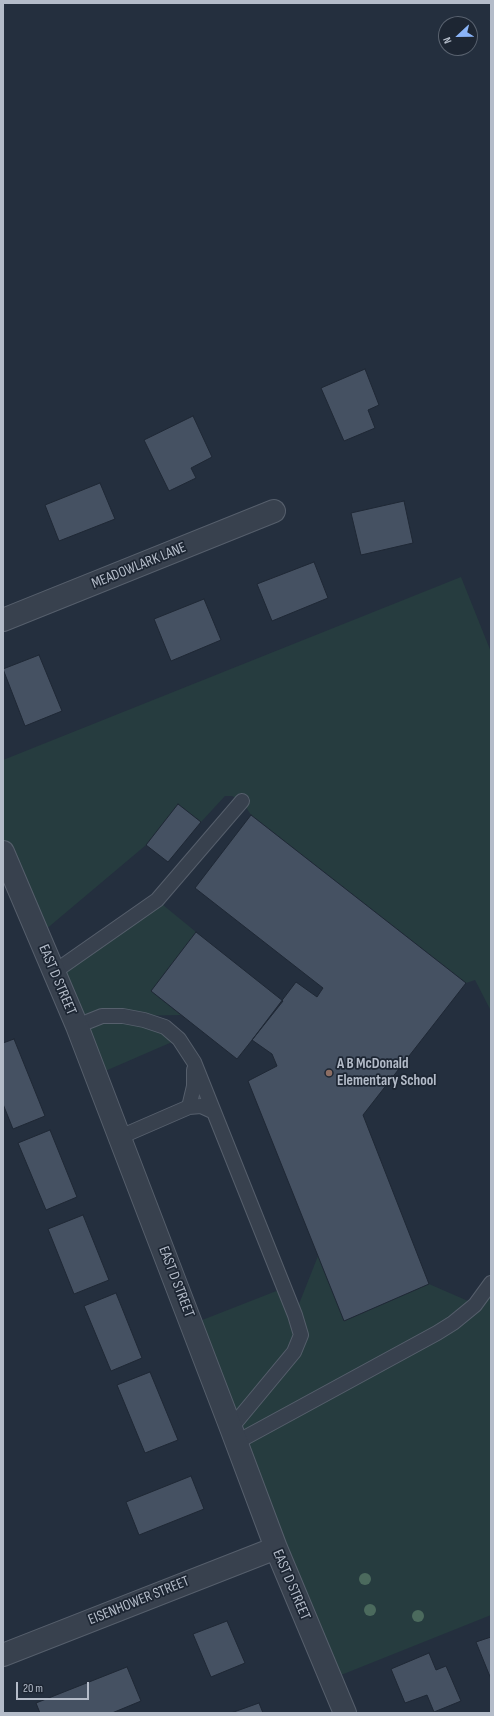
<!DOCTYPE html>
<html>
<head>
<meta charset="utf-8">
<style>
  body { margin:0 }
  #map { position:relative; width:494px; height:1716px; overflow:hidden; background:#242f3e; font-family:"Sofia Sans Condensed",sans-serif }
  canvas { display:block }
  .frame { position:absolute; inset:0; border:4px solid #b4bcc9; pointer-events:none }
  .north { position:absolute; left:438px; top:16px; width:40px; height:40px; box-sizing:border-box; background:#1d2633; border:1px solid #59626f; border-radius:50%; rotate:248deg; font-size:11px; font-weight:700; line-height:16px; text-align:center; color:#b4bcc9 }
  .north::after { content:''; display:block; margin:auto; width:14px; height:18px; background:#8ab4f8; clip-path:polygon(50% 0,100% 100%,50% 72%,0 100%) }
  .scale { position:absolute; left:16px; top:1682px; width:73px; height:18px; box-sizing:border-box; border:2px solid #b4bcc9; border-top:0; padding-left:5px; font-size:12px; line-height:14px; white-space:nowrap; color:#b4bcc9; -webkit-text-stroke:3px #1d2633; paint-order:stroke }
</style>
</head>
<body>
<div id="map">
<canvas width="494" height="1716"></canvas>
<div class="frame"></div>
<div class="north">N</div>
<div class="scale">20 m</div>
</div>
<script>
const g = document.querySelector('canvas').getContext('2d');
g.lineJoin = 'round';
function paint(path, color) { g.fillStyle = color; g.fill(path, 'evenodd'); }
const poly = rows => new Path2D(rows.map(r => 'M' + r).join(''));
function stroke(path, color, width, dash) { g.strokeStyle = color; g.lineWidth = width; g.lineCap = dash ? 'butt' : 'round'; g.setLineDash(dash || []); g.stroke(path); }
function drawText(font, color, halo, rows, align = 'center') {
  g.font = font + ' "Sofia Sans Condensed",sans-serif'; g.lineWidth = 3.5; g.setLineDash([]); g.textBaseline = 'middle'; g.strokeStyle = halo; g.fillStyle = color; for (const [text, x, y, turn = 0] of rows) {
    g.save(); g.translate(x, y); g.rotate((+turn || 0) * Math.PI / 180); g.textAlign = isNaN(turn) ? turn : align; if (halo) g.strokeText(text, 0, 0); g.fillText(text, 0, 0); g.restore();
  }
}
paint(poly([
  [461,577,491,652,491,1011,475,980,466,983,251,815,242,801,232,796,225,796,201,822,178,804,146,845,38,936,3,852,3,760],
  [157,900,196,932,151,991,181,1015,126,1016,179,1039,96,1075,54,972],
  [318,1256,344,1321,429,1284,475,1304,491,1283,491,1615,331,1679,192,1324,284,1288,295,1314]
]), '#263c3f');
const building = poly([
  [365,369,379,405,368,410,375,428,344,441,321,388,365,369],
  [193,416,212,457,191,468,196,478,169,491,144,440,193,416],
  [100,483,115,519,59,541,45,505,100,483],
  [404,501,413,543,361,555,351,513,404,501],
  [314,562,328,598,272,621,257,584,314,562],
  [204,599,221,640,171,661,154,619,204,599],
  [39,655,62,711,25,726,3,669,39,655],
  [178,804,201,822,168,862,146,845,178,804],
  [251,815,466,983,363,1115,429,1284,344,1321,248,1081,277,1066,272,1054,252,1040,296,982,317,997,323,988,195,888,251,815],
  [196,932,283,1001,237,1059,151,991,196,932],
  [14,1039,45,1116,13,1129,3,1104,3,1043,14,1039],
  [50,1130,77,1197,46,1210,18,1143,50,1130],
  [83,1215,109,1280,74,1294,48,1229,83,1215],
  [116,1293,142,1358,111,1371,84,1306,116,1293],
  [150,1372,178,1440,145,1453,117,1385,150,1372],
  [191,1476,204,1509,139,1535,126,1502,191,1476],
  [227,1621,245,1663,211,1677,193,1634,227,1621],
  [491,1637,491,1679,476,1642,491,1637],
  [429,1653,436,1670,446,1666,461,1701,434,1712,427,1695,405,1703,391,1669,429,1653],
  [127,1667,141,1701,112,1713,40,1713,36,1703,127,1667],
  [259,1703,263,1713,231,1713,259,1703]
]);
paint(building, '#455162');
stroke(building, '#1f2835', 1);
const service = poly([
  [54,972,157,900,242,801],
  [77,1026,102,1016,123,1016,144,1020,165,1027,179,1039,194,1062,295,1315,301,1335,294,1352,231,1428],
  [189,1107,194,1086,194,1070],
  [120,1137,189,1107,201,1106,214,1112],
  [237,1442,437,1333,453,1323,475,1305,491,1283]
]);
const minor = poly([
  [3,620,274,511],
  [3,852,77,1026,231,1428,276,1548,345,1713],
  [3,1655,276,1548]
]);
stroke(service, '#565f6c', 16);
stroke(minor, '#565f6c', 24);
stroke(service, '#38414e', 14);
stroke(minor, '#38414e', 22);
g.fillStyle = '#4b6a5d';
for (const [x, y] of [
  [365,1579],
  [370,1610],
  [418,1616]
]) { g.beginPath(); g.arc(x, y, 6, 0, 2 * Math.PI); g.fill(); }
for (const [x, y, r, color] of [
  [329,1073,4,"#8d6e63"]
]) { const dot = new Path2D(); dot.arc(x, y, r, 0, 2 * Math.PI); g.fillStyle = color; g.fill(dot); stroke(dot, '#1d2633', 1.5); }
drawText('15px', '#b4bcc9', '#1d2633', [
  ["MEADOWLARK LANE",139,566,-22],
  ["EAST D STREET",57,980,67],
  ["EAST D STREET",176,1282,69],
  ["EAST D STREET",291,1585,67],
  ["EISENHOWER STREET",139,1601,-22]
]);
drawText('bold 15px', '#b4bcc9', '#1d2633', [
  ["A B McDonald",337,1064],
  ["Elementary School",337,1081]
], 'left');
</script>
</body>
</html>
